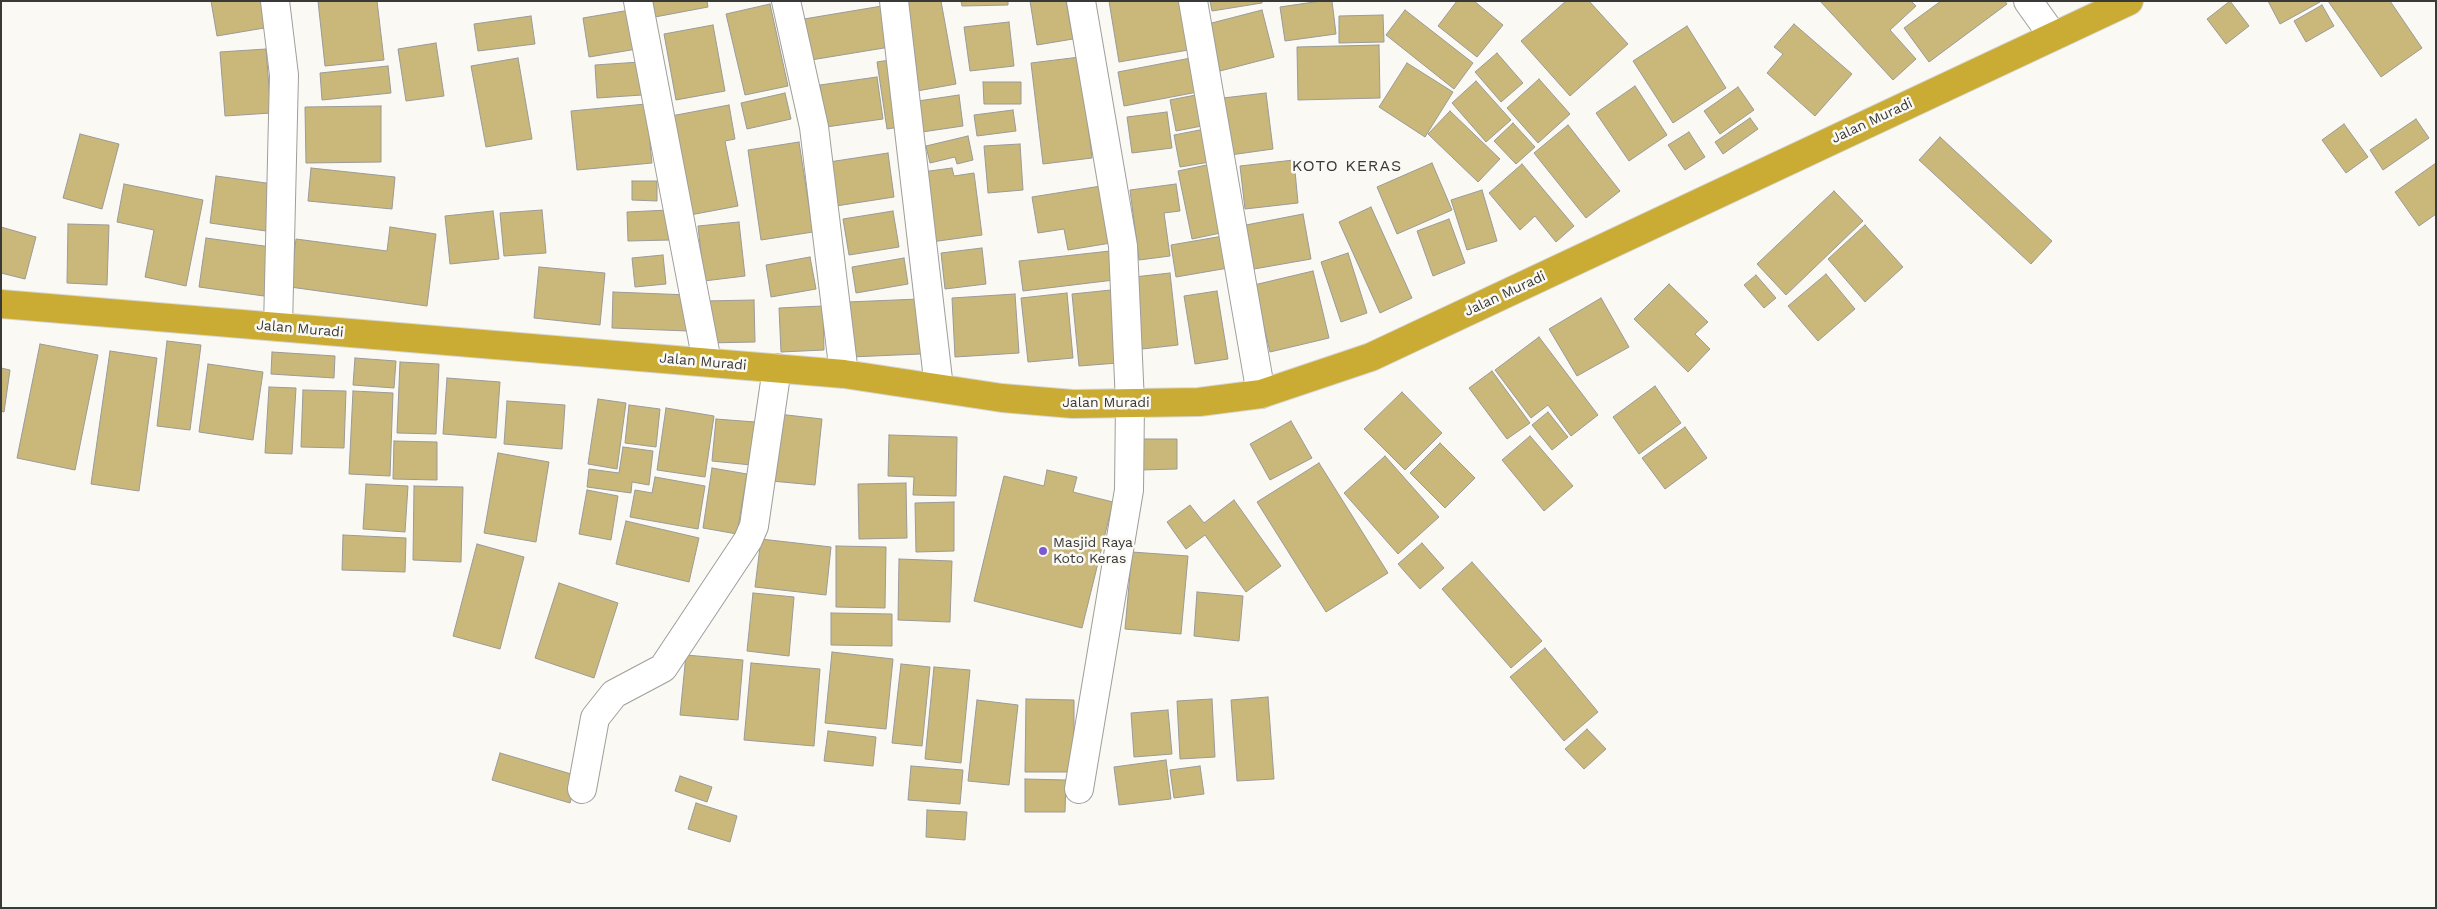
<!DOCTYPE html>
<html>
<head>
<meta charset="utf-8">
<style>
  body { margin:0 }
  #map { position:relative; width:2437px; height:909px; overflow:hidden; background:#faf9f4; font-family:"Work Sans",sans-serif }
  canvas { display:block }
  .frame { position:absolute; inset:0; border:2px solid #393937; pointer-events:none }
</style>
</head>
<body>
<div id="map">
<canvas width="2437" height="909"></canvas>
<div class="frame"></div>
</div>
<script>
const g = document.querySelector('canvas').getContext('2d');
g.lineJoin = 'round';
function paint(path, color) { g.fillStyle = color; g.fill(path, 'evenodd'); }
const poly = rows => new Path2D(rows.map(r => 'M' + r).join(''));
function stroke(path, color, width, dash) { g.strokeStyle = color; g.lineWidth = width; g.lineCap = dash ? 'butt' : 'round'; g.setLineDash(dash || []); g.stroke(path); }
function drawText(font, color, halo, rows, align = 'center') {
  g.font = font + ' "Work Sans",sans-serif'; g.lineWidth = 5; g.setLineDash([]); g.textBaseline = 'middle'; g.strokeStyle = halo; g.fillStyle = color; for (const [text, x, y, turn = 0] of rows) {
    g.save(); g.translate(x, y); g.rotate((+turn || 0) * Math.PI / 180); g.textAlign = isNaN(turn) ? turn : align; if (halo) g.strokeText(text, 0, 0); g.fillText(text, 0, 0); g.restore();
  }
}
const building = poly([
  [211,1,272,1,276,26,217,36,211,1],
  [318,1,377,1,384,60,325,66,318,1],
  [653,1,707,1,708,7,655,17,653,1],
  [901,1,941,1,956,84,917,91,901,1],
  [961,1,1008,1,1008,5,962,6,961,1],
  [1030,1,1066,1,1073,39,1037,45,1030,1],
  [1109,1,1186,1,1194,49,1119,62,1109,1],
  [1210,1,1262,1,1262,3,1212,11,1210,1],
  [1321,1,1332,1,1336,34,1285,41,1280,7,1321,1],
  [1457,1,1474,1,1503,25,1477,57,1438,26,1457,1],
  [1566,1,1589,1,1628,44,1570,96,1521,41,1566,1],
  [1820,1,1911,1,1916,6,1890,30,1916,59,1893,80,1820,1],
  [1941,1,2005,1,2007,4,1929,62,1904,28,1941,1],
  [2230,1,2249,26,2226,44,2207,19,2230,1],
  [2268,1,2320,1,2320,2,2280,24,2268,1],
  [2328,1,2390,1,2422,48,2381,77,2328,1],
  [770,4,788,86,745,95,726,14,770,4],
  [2322,5,2334,26,2306,42,2294,21,2322,5],
  [882,6,890,47,811,60,804,19,882,6],
  [630,10,637,49,589,57,583,18,630,10],
  [1262,10,1274,57,1220,71,1208,24,1262,10],
  [1405,10,1473,63,1454,89,1386,35,1405,10],
  [1383,15,1384,42,1339,43,1339,16,1383,15],
  [531,16,535,44,478,51,474,24,531,16],
  [1009,22,1014,66,970,71,964,27,1009,22],
  [1794,24,1852,74,1815,116,1767,73,1783,54,1774,47,1794,24],
  [713,25,725,91,676,100,664,34,713,25],
  [1687,26,1726,88,1673,123,1633,61,1687,26],
  [436,43,444,96,406,101,398,49,436,43],
  [1379,45,1380,98,1298,100,1297,47,1379,45],
  [266,49,271,113,225,116,220,52,266,49],
  [1497,53,1523,83,1501,102,1475,72,1497,53],
  [1080,57,1092,158,1043,164,1031,63,1080,57],
  [1196,57,1203,91,1124,106,1118,72,1196,57],
  [518,58,532,139,486,147,471,66,518,58],
  [896,59,906,126,887,129,877,62,896,59],
  [640,62,642,95,597,98,595,65,640,62],
  [1407,63,1453,92,1425,137,1379,107,1407,63],
  [388,66,391,93,322,100,320,73,388,66],
  [877,77,883,119,826,127,820,85,877,77],
  [1539,79,1570,114,1538,143,1507,108,1539,79],
  [1476,81,1511,120,1486,142,1452,103,1476,81],
  [983,82,1021,82,1021,104,984,104,983,82],
  [1635,86,1667,135,1629,161,1596,113,1635,86],
  [1738,87,1754,110,1720,134,1704,111,1738,87],
  [785,93,791,119,747,129,741,103,785,93],
  [1206,93,1212,124,1176,131,1170,100,1206,93],
  [1266,93,1273,149,1230,155,1223,98,1266,93],
  [959,95,963,126,922,132,918,101,959,95],
  [646,104,652,163,577,170,571,111,646,104],
  [729,105,735,139,725,141,738,206,690,215,671,116,729,105],
  [381,106,381,162,306,163,305,107,381,106],
  [1013,110,1016,131,977,136,974,115,1013,110],
  [1450,111,1500,159,1478,182,1428,134,1450,111],
  [1167,112,1172,148,1132,153,1127,117,1167,112],
  [1750,118,1758,129,1723,154,1715,142,1750,118],
  [2416,119,2429,138,2383,170,2370,150,2416,119],
  [1513,123,1535,147,1516,164,1494,141,1513,123],
  [2344,124,2368,157,2346,173,2322,140,2344,124],
  [1568,125,1620,191,1586,218,1534,153,1568,125],
  [1210,128,1216,161,1180,167,1174,135,1210,128],
  [1689,132,1705,157,1685,170,1668,145,1689,132],
  [80,134,119,144,102,209,63,198,80,134],
  [968,136,973,160,957,164,955,157,930,163,926,146,968,136],
  [1940,137,2052,241,2031,264,1919,160,1940,137],
  [799,142,813,232,761,240,748,150,799,142],
  [1020,144,1023,190,988,193,984,146,1020,144],
  [888,153,894,197,836,206,829,162,888,153],
  [1294,160,1298,203,1245,209,1240,166,1294,160],
  [1216,163,1230,231,1192,239,1178,171,1216,163],
  [1432,163,1452,210,1397,234,1377,187,1432,163],
  [2436,163,2436,214,2419,226,2395,192,2436,163],
  [1522,164,1574,226,1556,242,1535,216,1520,230,1489,193,1522,164],
  [311,168,395,177,392,209,308,201,311,168],
  [952,168,954,176,974,173,982,235,931,242,922,172,952,168],
  [216,176,273,184,266,231,210,223,216,176],
  [632,181,657,181,657,201,632,200,632,181],
  [124,184,203,200,186,286,145,277,154,230,117,222,124,184],
  [1176,184,1180,211,1164,213,1170,256,1139,260,1130,190,1176,184],
  [1101,186,1111,243,1068,250,1064,229,1038,233,1032,197,1101,186],
  [1482,190,1497,241,1467,250,1451,200,1482,190],
  [1834,191,1863,221,1786,295,1757,264,1834,191],
  [1371,207,1412,298,1380,313,1339,222,1371,207],
  [542,210,546,253,504,256,500,213,542,210],
  [669,210,670,240,628,241,627,212,669,210],
  [493,211,499,259,450,264,445,216,493,211],
  [893,211,899,247,849,255,843,219,893,211],
  [1303,214,1311,259,1254,269,1246,225,1303,214],
  [1449,219,1465,263,1433,276,1417,231,1449,219],
  [739,222,745,276,704,281,698,226,739,222],
  [68,224,109,225,107,285,67,283,68,224],
  [1865,225,1903,267,1865,302,1828,259,1865,225],
  [1,227,36,237,25,279,1,273,1,227],
  [390,227,436,234,427,306,290,287,296,239,387,251,390,227],
  [1229,235,1234,267,1176,277,1171,245,1229,235],
  [206,238,271,247,264,296,199,287,206,238],
  [982,248,986,284,945,289,941,253,982,248],
  [1110,251,1114,280,1023,291,1019,261,1110,251],
  [1348,253,1367,313,1341,322,1321,262,1348,253],
  [663,255,666,284,635,287,632,258,663,255],
  [810,257,816,289,771,297,766,265,810,257],
  [904,258,908,284,856,293,852,267,904,258],
  [539,267,605,273,600,325,534,318,539,267],
  [1313,271,1329,338,1270,352,1254,285,1313,271],
  [1170,273,1178,345,1142,349,1134,277,1170,273],
  [1826,274,1855,309,1818,341,1788,306,1826,274],
  [1756,275,1776,298,1764,308,1744,285,1756,275],
  [1669,284,1708,322,1695,334,1710,349,1688,372,1634,319,1669,284],
  [1111,290,1118,363,1079,366,1072,294,1111,290],
  [1217,291,1228,359,1195,364,1184,296,1217,291],
  [613,292,689,295,688,331,612,328,613,292],
  [1067,293,1073,358,1028,362,1021,298,1067,293],
  [1015,294,1019,353,955,357,952,298,1015,294],
  [1601,298,1629,347,1577,376,1549,329,1601,298],
  [919,299,921,354,850,357,848,302,919,299],
  [754,300,755,342,706,343,705,301,754,300],
  [823,306,824,350,781,352,779,308,823,306],
  [1539,337,1598,415,1571,436,1548,405,1531,418,1495,370,1539,337],
  [167,341,201,345,190,430,157,426,167,341],
  [40,344,98,355,75,470,17,458,40,344],
  [110,351,157,358,139,491,91,484,110,351],
  [272,352,335,356,334,378,271,374,272,352],
  [355,358,396,361,394,388,353,385,355,358],
  [400,362,439,364,436,434,397,433,400,362],
  [208,364,263,372,253,440,199,432,208,364],
  [1,368,10,370,4,412,1,411,1,368],
  [1492,371,1530,423,1507,439,1469,388,1492,371],
  [447,378,500,382,496,438,443,434,447,378],
  [1655,386,1681,423,1639,454,1613,417,1655,386],
  [269,387,296,388,292,454,265,453,269,387],
  [303,390,346,391,344,448,301,447,303,390],
  [353,391,393,393,390,476,349,474,353,391],
  [1402,392,1442,433,1405,470,1364,429,1402,392],
  [598,399,626,403,617,469,588,464,598,399],
  [507,401,565,405,562,449,504,444,507,401],
  [629,405,660,409,656,447,625,443,629,405],
  [666,408,714,416,705,477,657,470,666,408],
  [1548,412,1568,437,1552,450,1532,425,1548,412],
  [778,414,822,419,815,485,771,481,778,414],
  [716,419,755,422,751,465,712,461,716,419],
  [1291,421,1312,458,1270,480,1250,444,1291,421],
  [1685,427,1707,458,1665,489,1642,458,1685,427],
  [889,435,957,437,956,496,913,495,914,477,888,476,889,435],
  [1530,436,1573,486,1544,511,1502,460,1530,436],
  [1140,439,1177,439,1177,469,1140,470,1140,439],
  [394,441,437,442,437,480,393,479,394,441],
  [1440,443,1475,478,1445,508,1410,473,1440,443],
  [623,447,653,451,649,485,632,482,631,493,587,487,589,469,619,473,623,447],
  [498,453,549,462,536,542,484,533,498,453],
  [1385,456,1439,517,1398,554,1344,493,1385,456],
  [1319,463,1388,573,1326,612,1257,502,1319,463],
  [712,468,747,474,737,534,703,528,712,468],
  [1047,470,1077,477,1073,492,1113,502,1082,628,974,601,1004,476,1044,486,1047,470],
  [655,477,705,486,698,529,630,517,635,490,652,493,655,477],
  [906,483,907,538,859,539,858,484,906,483],
  [366,484,408,486,405,532,363,529,366,484],
  [414,486,463,487,461,562,413,560,414,486],
  [587,490,618,496,611,540,579,534,587,490],
  [1234,500,1281,566,1246,592,1205,535,1186,549,1167,522,1190,505,1204,523,1234,500],
  [954,502,954,551,916,552,915,503,954,502],
  [626,521,699,538,689,582,616,564,626,521],
  [343,535,406,538,405,572,342,570,343,535],
  [761,539,831,547,826,595,755,587,761,539],
  [1422,543,1444,568,1420,589,1398,564,1422,543],
  [477,544,524,557,500,649,453,636,477,544],
  [836,546,886,547,885,608,836,607,836,546],
  [1132,552,1188,556,1181,634,1125,629,1132,552],
  [899,559,952,561,950,622,898,620,899,559],
  [1472,562,1542,641,1511,668,1442,589,1472,562],
  [559,583,618,603,594,678,535,658,559,583],
  [1197,592,1243,596,1239,641,1194,636,1197,592],
  [753,593,794,597,789,656,747,651,753,593],
  [831,613,892,614,892,646,831,645,831,613],
  [1545,648,1598,712,1564,741,1510,677,1545,648],
  [832,652,893,659,886,729,825,723,832,652],
  [686,655,743,660,738,720,680,715,686,655],
  [751,663,820,669,814,746,744,740,751,663],
  [901,664,930,667,922,746,892,743,901,664],
  [934,667,970,670,961,763,925,759,934,667],
  [1268,697,1274,779,1237,781,1231,700,1268,697],
  [1026,699,1074,700,1074,772,1025,772,1026,699],
  [1212,699,1215,757,1180,759,1177,701,1212,699],
  [977,700,1018,705,1009,785,968,781,977,700],
  [1168,710,1172,754,1134,757,1131,713,1168,710],
  [1587,729,1606,749,1584,769,1565,749,1587,729],
  [828,731,876,737,873,766,824,761,828,731],
  [500,753,578,776,570,803,492,780,500,753],
  [1166,760,1171,799,1119,805,1114,767,1166,760],
  [911,766,963,770,960,804,908,800,911,766],
  [1200,766,1204,794,1174,798,1170,770,1200,766],
  [680,776,712,787,707,802,675,791,680,776],
  [1025,779,1066,780,1065,812,1025,812,1025,779],
  [696,803,737,816,730,842,688,829,696,803],
  [927,810,967,812,965,840,926,837,927,810]
]);
paint(building, '#c9b87a');
stroke(building, '#9b9a96', 1);
const street = poly([
  [275,1,284,75,278,327],
  [638,1,707,362],
  [786,1,814,127,844,374],
  [894,1,939,388],
  [1193,1,1261,394],
  [2028,1,2053,36],
  [582,789,595,718,614,694,663,668,748,540,754,526,777,368],
  [1079,789,1129,490,1130,403,1123,246,1081,1]
]);
const highway = poly([
  [1,304,844,374,1002,398,1073,404,1199,402,1261,394,1371,357,2129,1]
]);
stroke(street, '#9f9e9a', 30);
stroke(highway, '#d7d7d7', 30);
stroke(street, '#fff', 28);
stroke(highway, '#caac34', 28);
for (const [x, y, r, color] of [
  [1043,551,5,"#7a5ad4"]
]) { const dot = new Path2D(); dot.arc(x, y, r, 0, 2 * Math.PI); g.fillStyle = color; g.fill(dot); stroke(dot, '#faf9f4', 2); }
drawText('14px', '#393937', '#faf9f4', [
  ["Jalan Muradi",1872,121,-25],
  ["Jalan Muradi",1505,294,-25],
  ["Jalan Muradi",300,329,5],
  ["Jalan Muradi",703,362,5],
  ["Jalan Muradi",1106,403]
]);
drawText('14px', '#393937', '#faf9f4', [
  ["Masjid Raya",1053,543],
  ["Koto Keras",1053,559]
], 'left');
g.letterSpacing = '1px';
drawText('16px', '#393937', '#faf9f4', [
  ["KOTO KERAS",1347,166]
]);
g.letterSpacing = '0px';
</script>
</body>
</html>
